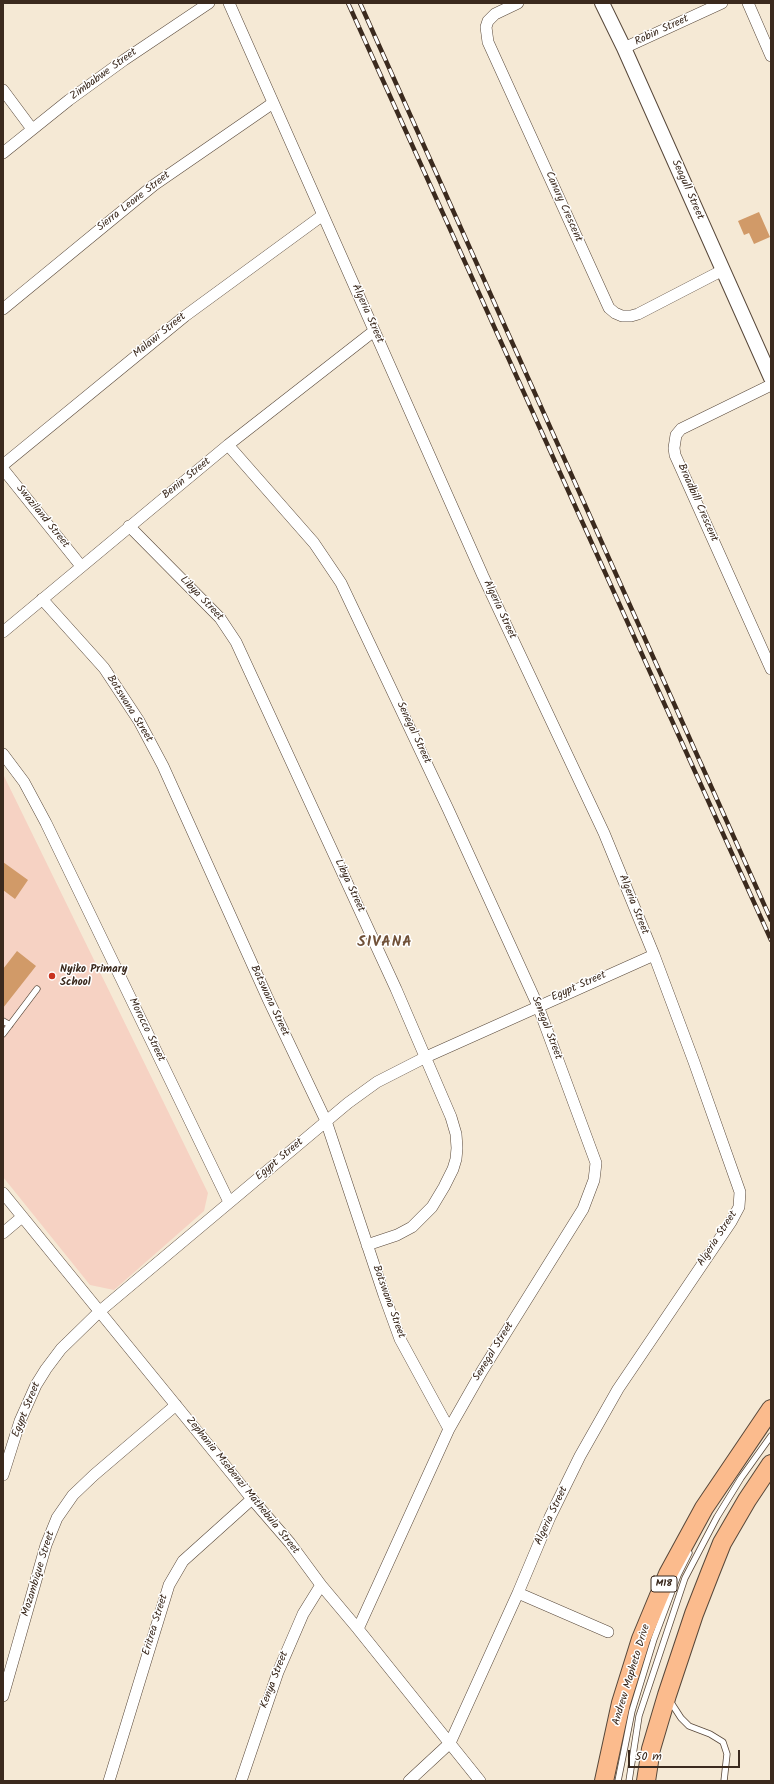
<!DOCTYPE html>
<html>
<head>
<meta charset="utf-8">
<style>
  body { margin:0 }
  #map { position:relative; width:774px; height:1784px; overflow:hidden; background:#f5e9d5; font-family:Kalam,sans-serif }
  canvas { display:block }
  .frame { position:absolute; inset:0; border:4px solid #3b2a1e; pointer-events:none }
  .scale { position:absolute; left:628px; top:1750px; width:112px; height:18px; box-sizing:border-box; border:2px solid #3b2a1e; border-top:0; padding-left:5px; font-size:12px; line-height:14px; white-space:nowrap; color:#3b2a1e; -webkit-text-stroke:3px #fff; paint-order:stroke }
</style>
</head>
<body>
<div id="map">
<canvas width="774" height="1784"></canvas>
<div class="frame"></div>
<div class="scale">50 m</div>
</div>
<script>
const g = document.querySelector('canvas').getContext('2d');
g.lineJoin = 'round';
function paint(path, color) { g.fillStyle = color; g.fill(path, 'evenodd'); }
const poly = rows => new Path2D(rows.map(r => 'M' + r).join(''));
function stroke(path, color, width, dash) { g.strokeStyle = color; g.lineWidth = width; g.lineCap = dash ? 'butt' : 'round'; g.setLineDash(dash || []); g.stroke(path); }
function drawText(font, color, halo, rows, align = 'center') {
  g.font = font + ' Kalam,sans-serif'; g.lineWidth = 3; g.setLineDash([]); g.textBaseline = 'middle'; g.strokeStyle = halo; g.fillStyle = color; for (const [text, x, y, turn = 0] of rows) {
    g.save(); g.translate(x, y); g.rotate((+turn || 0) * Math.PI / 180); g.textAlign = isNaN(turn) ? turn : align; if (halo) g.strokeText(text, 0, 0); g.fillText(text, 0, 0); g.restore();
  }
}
paint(poly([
  [3,774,208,1193,204,1211,114,1290,90,1285,3,1177]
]), '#f6d2c3');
paint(poly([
  [759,212,770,237,754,244,749,233,744,235,738,221],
  [3,862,28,880,15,899,3,890],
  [17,951,36,966,3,1008,3,969]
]), '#d19a68');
const service = poly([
  [3,1021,10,1025],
  [3,1034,37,989],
  [670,1701,681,1718,689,1726,710,1734,723,1742,727,1754,724,1781],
  [618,1781,632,1711,654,1639,678,1575,689,1553],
  [629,1781,639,1716,685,1578,717,1517,741,1478,771,1436]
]);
const minor = poly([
  [229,3,483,576,604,833,654,955,694,1062,740,1192,739,1207,731,1222,618,1389,580,1456,550,1517,518,1593,450,1743,409,1781],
  [518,3,495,14,488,21,486,27,488,42,609,308,615,313,622,316,631,316,638,314,723,270],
  [748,3,771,56],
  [624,48,722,3],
  [3,90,32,129],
  [3,153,69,100,124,60,209,3],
  [3,309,154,185,273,103],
  [771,385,681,429,676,435,674,448,675,455,771,669],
  [228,445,314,543,341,583,448,809,538,1006,596,1163,594,1180,583,1209,482,1371,449,1429,358,1629],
  [3,465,185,316,323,215],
  [3,469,81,566],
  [129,526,220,618,236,642,396,989,451,1117,456,1134,457,1148,456,1159,453,1169,444,1187,432,1207,412,1227,397,1235,367,1245],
  [42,599,104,668,139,721,163,766,268,999,326,1121,384,1295,400,1339,449,1429],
  [3,632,228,445,374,331],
  [3,754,24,782,46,823,229,1202],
  [3,1193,236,1479,252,1499,290,1543,321,1585,358,1629,480,1781],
  [3,1233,22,1217],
  [3,1475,20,1421,36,1385,46,1369,61,1349,100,1311,348,1103,377,1082,426,1057,654,955],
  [518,1593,608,1632],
  [3,1696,46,1545,57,1518,73,1495,94,1475,176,1405],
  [109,1781,169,1585,183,1561,252,1499],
  [241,1781,278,1672,303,1614,321,1585]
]);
const tertiary = poly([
  [602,3,624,48,771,378]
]);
const primary = poly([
  [604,1781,621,1703,641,1639,668,1574,704,1508,771,1409],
  [646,1781,651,1749,667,1695,694,1614,710,1573,722,1543,747,1500,771,1464]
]);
stroke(service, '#574739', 7);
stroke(minor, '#574739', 12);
stroke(tertiary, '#574739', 16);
stroke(primary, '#574739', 20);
stroke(service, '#fff', 5.5);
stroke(minor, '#fff', 11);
stroke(tertiary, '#fff', 14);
stroke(primary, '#fbbb8d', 18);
const rail = poly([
  [348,3,771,940],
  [360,3,771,920]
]);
stroke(rail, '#3b2a1e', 4.5);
stroke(rail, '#fff', 3, [9]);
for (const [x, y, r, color] of [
  [52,976,4,"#c8321e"]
]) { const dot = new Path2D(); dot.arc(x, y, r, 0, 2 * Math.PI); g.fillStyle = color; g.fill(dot); stroke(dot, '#fff', 1.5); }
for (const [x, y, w] of [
  [664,1584,26]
]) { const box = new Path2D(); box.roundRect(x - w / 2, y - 8, w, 16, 3); g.fillStyle = '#fff'; g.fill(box); stroke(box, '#3b2a1e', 1); }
drawText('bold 10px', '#3b2a1e', null, [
  ["M18",664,1584]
]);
drawText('11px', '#3b2a1e', '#fff', [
  ["Robin Street",662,31,-25],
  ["Zimbabwe Street",104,75,-36],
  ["Seagull Street",687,190,66],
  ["Sierra Leone Street",134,202,-38],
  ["Canary Crescent",563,207,66],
  ["Algeria Street",367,314,66],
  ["Malawi Street",160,336,-39],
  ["Benin Street",187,479,-39],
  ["Broadbill Crescent",697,503,66],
  ["Swaziland Street",42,517,51],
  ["Libya Street",201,599,46],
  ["Algeria Street",499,610,65],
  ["Botswana Street",129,709,58],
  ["Senegal Street",413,733,65],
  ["Libya Street",349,886,65],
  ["Algeria Street",633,905,68],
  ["Egypt Street",579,987,-24],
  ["Botswana Street",269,1001,65],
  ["Senegal Street",546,1028,69],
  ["Morocco Street",146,1030,64],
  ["Egypt Street",280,1160,-40],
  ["Algeria Street",718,1239,-57],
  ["Botswana Street",388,1302,70],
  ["Senegal Street",494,1352,-58],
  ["Egypt Street",27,1410,-68],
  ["Zephania Msebenzi Mathebula Street",242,1486,51],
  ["Algeria Street",552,1516,-65],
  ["Mozambique Street",39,1574,-73],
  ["Eritrea Street",156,1625,-73],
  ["Andrew Mapheto Drive",632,1675,-73],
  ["Kenya Street",275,1680,-69]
]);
drawText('bold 11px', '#3b2a1e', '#fff', [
  ["Nyiko Primary",60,970],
  ["School",60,983]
], 'left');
g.letterSpacing = '1px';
drawText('bold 15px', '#705138', '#fff', [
  ["SIVANA",385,943]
]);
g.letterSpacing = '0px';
</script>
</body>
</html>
